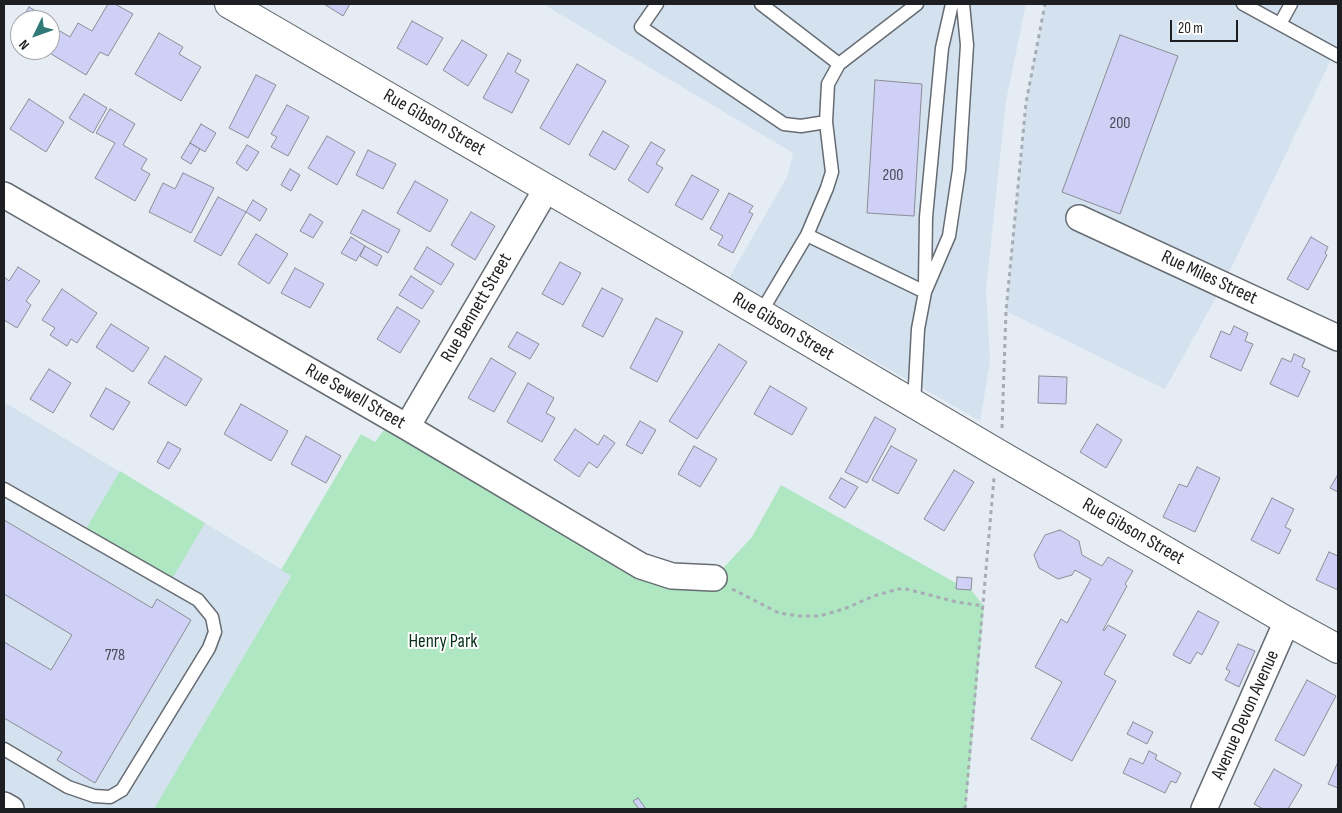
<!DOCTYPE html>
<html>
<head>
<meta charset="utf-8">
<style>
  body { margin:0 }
  #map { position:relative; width:1342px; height:813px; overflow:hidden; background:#e5ecf4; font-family:"Sofia Sans Condensed",sans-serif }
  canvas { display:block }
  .frame { position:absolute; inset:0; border:5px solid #1d1f22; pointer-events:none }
  .north { position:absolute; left:10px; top:10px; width:50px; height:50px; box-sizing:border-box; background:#fff; border:1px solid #a5a5a7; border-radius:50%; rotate:228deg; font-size:14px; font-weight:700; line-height:20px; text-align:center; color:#1d1f22 }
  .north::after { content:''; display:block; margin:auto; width:18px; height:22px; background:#317976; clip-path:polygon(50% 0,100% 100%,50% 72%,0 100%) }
  .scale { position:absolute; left:1170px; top:20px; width:68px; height:22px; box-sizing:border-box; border:2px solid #1d1f22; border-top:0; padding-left:6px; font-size:15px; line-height:18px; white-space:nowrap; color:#1d1f22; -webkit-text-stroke:4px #fff; paint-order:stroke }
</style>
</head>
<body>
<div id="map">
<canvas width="1342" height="813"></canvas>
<div class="frame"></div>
<div class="north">N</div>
<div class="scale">20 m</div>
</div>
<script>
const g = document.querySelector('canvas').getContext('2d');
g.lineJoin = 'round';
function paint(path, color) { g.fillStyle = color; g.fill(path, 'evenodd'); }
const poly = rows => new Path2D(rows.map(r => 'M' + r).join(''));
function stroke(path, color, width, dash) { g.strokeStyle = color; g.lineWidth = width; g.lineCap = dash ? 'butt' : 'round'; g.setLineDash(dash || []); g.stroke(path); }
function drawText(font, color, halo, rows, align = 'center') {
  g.font = font + ' "Sofia Sans Condensed",sans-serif'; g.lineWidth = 4; g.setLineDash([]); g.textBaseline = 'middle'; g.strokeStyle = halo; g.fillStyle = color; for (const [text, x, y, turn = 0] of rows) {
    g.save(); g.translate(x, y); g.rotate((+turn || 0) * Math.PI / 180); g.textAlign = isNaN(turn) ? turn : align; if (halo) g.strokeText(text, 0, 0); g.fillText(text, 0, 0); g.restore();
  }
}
paint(poly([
  [543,4,1026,4,1006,101,986,289,990,361,980,421,729,278,787,177,793,153],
  [1045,4,1338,4,1338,42,1327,68,1223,285,1165,389,1006,311,1026,103],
  [4,402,291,575,155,809,4,809]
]), '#d4e1ef');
paint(poly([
  [392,419,641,566,714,578,752,537,781,485,956,583,956,589,971,590,984,606,966,809,154,809,291,576,281,570,361,434,375,442],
  [120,471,205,523,169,584,83,534]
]), '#afe7c3');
const building = poly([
  [108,4,115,4,133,14,108,56,100,52,86,75,48,52,60,31,70,37,78,23,92,31,108,4],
  [324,4,350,4,343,16,324,4],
  [29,7,51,20,50,21,50,20,21,20,29,7],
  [412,21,443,38,427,65,397,48,412,21],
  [159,33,183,47,179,54,201,67,181,101,135,74,159,33],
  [1120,35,1178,56,1120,214,1062,192,1120,35],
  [462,40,487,55,468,86,443,70,462,40],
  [508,53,521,60,515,72,529,80,512,113,483,98,508,53],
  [577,64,606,81,569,145,540,128,577,64],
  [256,75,276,85,248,138,229,128,256,75],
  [875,80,922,84,914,216,867,213,875,80],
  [84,94,107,108,93,133,69,118,84,94],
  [29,99,64,122,46,152,10,129,29,99],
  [287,105,309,117,288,156,271,147,277,137,271,134,287,105],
  [110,109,135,124,123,145,147,159,141,169,150,174,135,201,95,178,115,143,96,133,110,109],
  [201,124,216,133,205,152,190,143,201,124],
  [603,131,629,146,615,170,589,155,603,131],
  [327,136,355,152,337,185,308,168,327,136],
  [651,142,665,150,656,164,663,168,648,193,628,180,651,142],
  [190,143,200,149,191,164,181,158,190,143],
  [247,145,259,152,247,171,236,163,247,145],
  [368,150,396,164,383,189,356,175,368,150],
  [290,169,300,175,291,191,281,185,290,169],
  [183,173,214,188,191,233,149,212,163,183,175,189,183,173],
  [692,175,719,190,702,220,675,205,692,175],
  [415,181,448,200,430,232,397,213,415,181],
  [729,193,753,206,749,212,753,214,733,253,718,245,723,236,710,229,729,193],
  [218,197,246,212,221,256,194,241,218,197],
  [253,200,267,209,260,221,246,212,253,200],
  [363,210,400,230,388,253,350,233,363,210],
  [471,212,495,226,475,260,451,245,471,212],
  [310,214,323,222,313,238,300,231,310,214],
  [256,234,288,254,269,284,238,264,256,234],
  [351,237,365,246,356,261,341,253,351,237],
  [1311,237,1328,247,1325,253,1327,255,1308,290,1287,279,1311,237],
  [365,246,382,256,377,266,360,256,365,246],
  [427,247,454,264,441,285,414,269,427,247],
  [560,262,581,273,563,305,542,294,560,262],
  [18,267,40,281,26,301,31,305,17,328,4,320,4,277,9,281,18,267],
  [295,268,324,284,310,308,281,293,295,268],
  [411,276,434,291,422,309,399,295,411,276],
  [602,288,623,299,603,337,582,326,602,288],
  [62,289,97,313,77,343,71,339,67,346,50,335,55,328,42,320,62,289],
  [397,307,420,321,400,353,377,339,397,307],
  [656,318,683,332,657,382,630,368,656,318],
  [111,324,149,348,133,372,96,347,111,324],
  [1234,326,1248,333,1245,341,1253,344,1241,371,1210,357,1221,331,1230,335,1234,326],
  [517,332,539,344,530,359,508,347,517,332],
  [719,344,747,362,697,439,669,421,719,344],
  [1294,354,1305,359,1302,367,1310,371,1298,397,1270,384,1282,358,1291,362,1294,354],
  [165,356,202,379,186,406,148,383,165,356],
  [491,358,516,373,494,412,468,398,491,358],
  [49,369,71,383,53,413,30,399,49,369],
  [1039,376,1067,377,1066,404,1038,403,1039,376],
  [528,383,554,398,546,413,555,418,542,442,507,422,528,383],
  [770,386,807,408,792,435,754,414,770,386],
  [106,388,130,402,113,430,90,416,106,388],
  [241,404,288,431,271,461,224,434,241,404],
  [875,417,896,429,867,483,845,472,875,417],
  [640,421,656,430,642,454,626,445,640,421],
  [1097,424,1122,440,1106,468,1080,452,1097,424],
  [575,429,598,445,604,435,615,443,597,468,589,462,579,477,554,460,575,429],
  [306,436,341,456,326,483,291,464,306,436],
  [168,442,181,449,169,469,157,462,168,442],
  [694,446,717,459,700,487,678,474,694,446],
  [891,446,917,460,898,494,872,480,891,446],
  [1197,467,1220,478,1195,532,1163,517,1179,484,1187,487,1197,467],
  [954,470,974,482,944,531,924,519,954,470],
  [1337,476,1338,476,1338,492,1330,488,1337,476],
  [841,478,858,487,845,508,829,498,841,478],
  [1272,498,1294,509,1285,527,1291,530,1279,554,1251,540,1272,498],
  [4,520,152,608,157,599,191,620,95,783,57,760,62,752,4,718,4,642,51,670,72,635,4,594,4,520],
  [1060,530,1079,541,1082,555,1102,566,1108,557,1133,571,1125,584,1127,586,1103,630,1104,631,1108,625,1126,635,1104,674,1116,681,1072,761,1031,739,1062,682,1035,667,1061,619,1067,623,1091,579,1075,570,1072,575,1058,579,1039,568,1034,555,1045,535,1060,530],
  [1329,552,1338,556,1338,590,1316,580,1329,552],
  [957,577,972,578,971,590,956,589,957,577],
  [1198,611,1219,622,1202,655,1197,652,1190,664,1173,655,1198,611],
  [1238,644,1255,651,1239,687,1225,680,1230,671,1226,669,1238,644],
  [1307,680,1336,696,1304,756,1275,740,1307,680],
  [1133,722,1153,732,1147,744,1127,734,1133,722],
  [1149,751,1157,755,1155,759,1181,773,1176,783,1171,781,1165,793,1123,773,1130,758,1143,764,1149,751],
  [1338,762,1338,788,1328,784,1338,762],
  [1274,769,1302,785,1288,809,1263,809,1254,804,1274,769],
  [638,798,646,809,639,809,633,801,638,798]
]);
paint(building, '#ced0f5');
stroke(building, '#8c8d96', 1);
const service = poly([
  [657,4,641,27,784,124,801,126,826,122],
  [761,4,839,64],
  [1243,4,1338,56],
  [1280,24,1291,4],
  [807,235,827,188,832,172,826,122,828,84,839,64,917,4],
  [925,284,926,217,942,48,952,4],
  [925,292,949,236,959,170,967,45,963,4],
  [760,314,807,235,925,292,918,329,914,404],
  [4,489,198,600,212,617,215,632,209,648,122,790,110,797,94,796,68,787,4,749]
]);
const minor = poly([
  [4,195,407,427,641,566,672,576,714,578],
  [1079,218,1338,338],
  [407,427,547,188],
  [4,805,11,809],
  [1204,809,1287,621]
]);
const secondary = poly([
  [229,4,716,287,999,454,1287,621,1338,649]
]);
stroke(service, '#666c73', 15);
stroke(minor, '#666c73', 28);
stroke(secondary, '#666c73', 30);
stroke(poly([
  [1002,428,1006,311,1026,103,1045,4],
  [732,589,779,613,799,616,819,616,844,609,874,596,898,589,906,589,957,602,984,606],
  [965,809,994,478]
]), '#a7adb3', 3, [4, 4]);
stroke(service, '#fff', 12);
stroke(minor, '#fff', 25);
stroke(secondary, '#fff', 28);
drawText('16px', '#494b57', null, [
  ["200",1120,124],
  ["200",893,176],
  ["778",115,656]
]);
drawText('19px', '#1d1f22', '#fff', [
  ["Rue Gibson Street",434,123,30],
  ["Rue Miles Street",1209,278,25],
  ["Rue Bennett Street",477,308,-60],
  ["Rue Gibson Street",783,327,31],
  ["Rue Sewell Street",355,397,30],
  ["Rue Gibson Street",1133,532,30],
  ["Avenue Devon Avenue",1246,715,-66]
]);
drawText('19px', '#06321c', '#fff', [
  ["Henry Park",443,642]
]);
</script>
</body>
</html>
